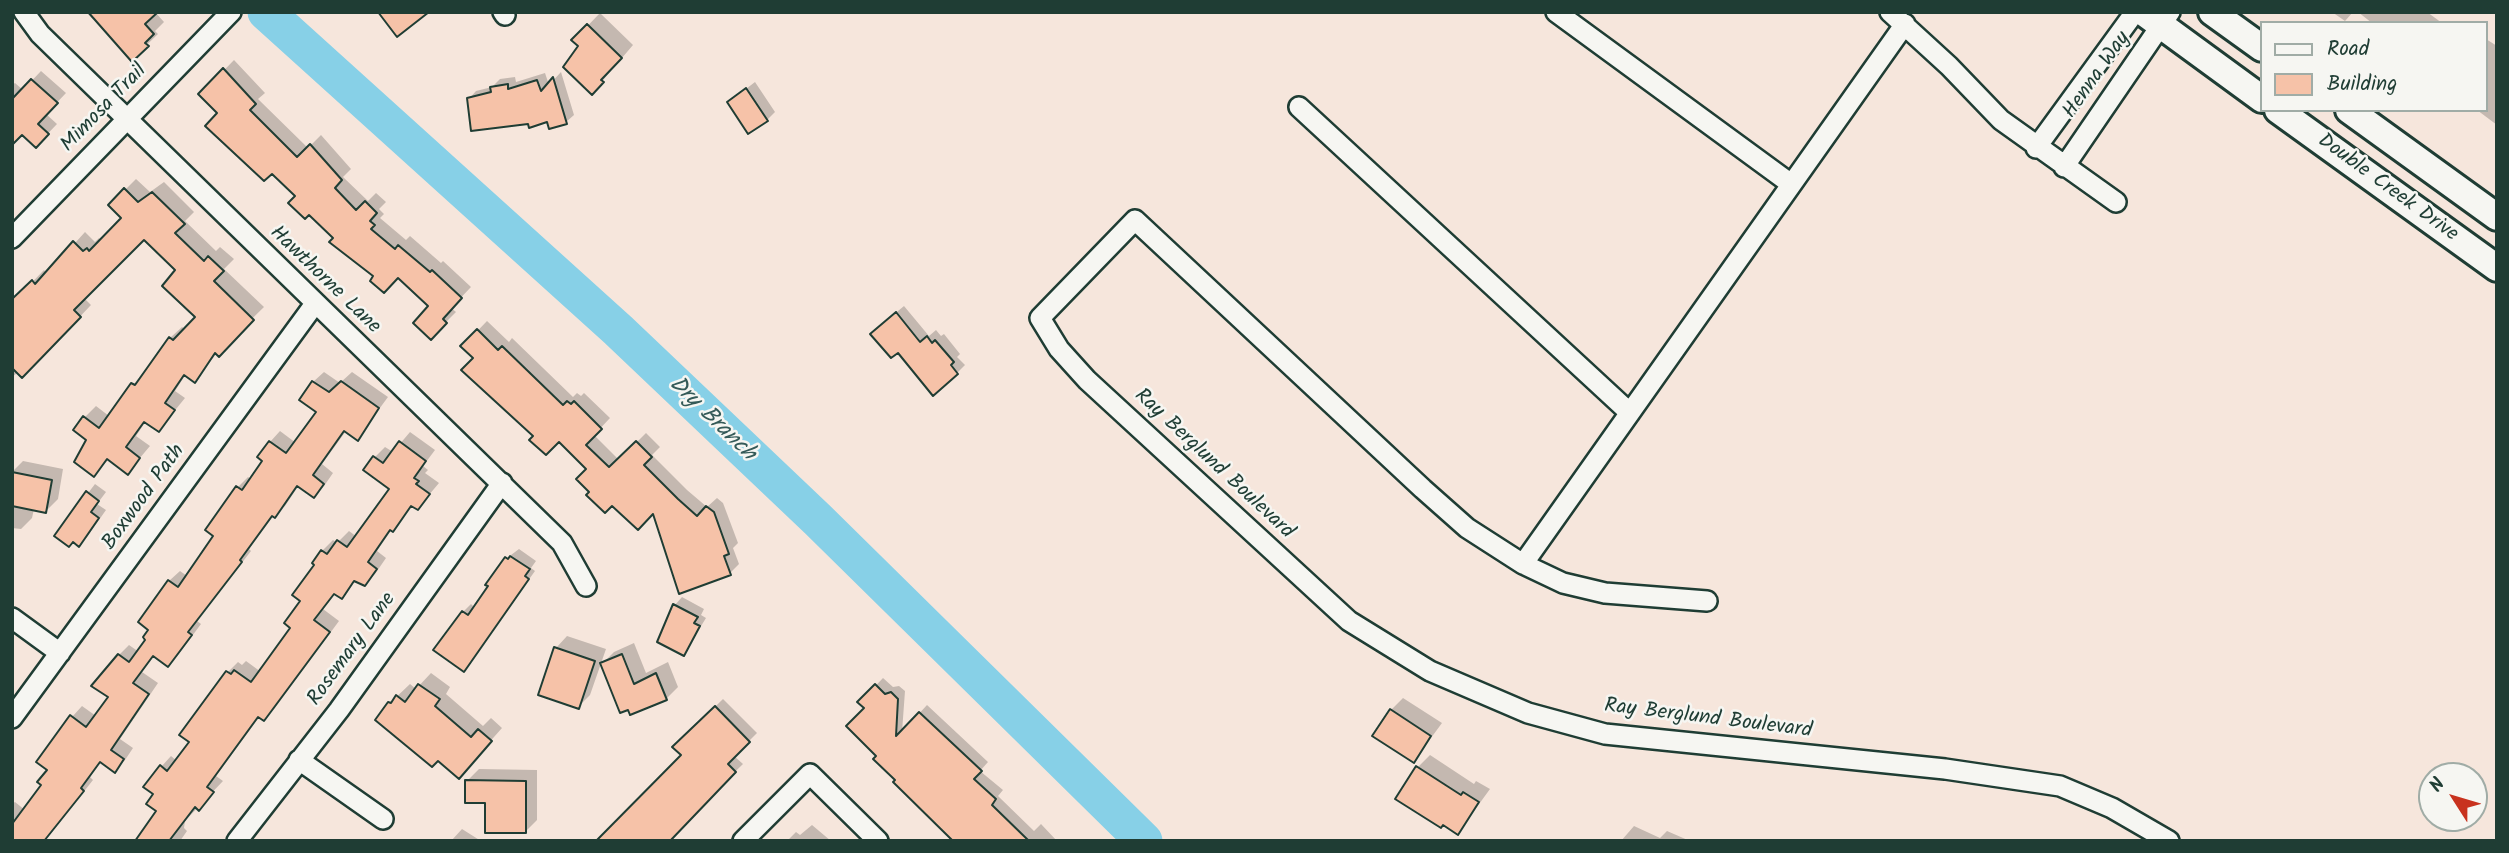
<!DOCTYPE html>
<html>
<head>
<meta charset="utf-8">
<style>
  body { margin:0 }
  #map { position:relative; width:2509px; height:853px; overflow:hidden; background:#f6e6dc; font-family:Kalam,sans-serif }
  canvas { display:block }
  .frame { position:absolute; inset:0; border:14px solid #1f3d34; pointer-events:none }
  .legend { position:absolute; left:2260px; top:21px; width:228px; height:91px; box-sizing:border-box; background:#f6f6f2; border:2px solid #a0aca6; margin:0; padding:9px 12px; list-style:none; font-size:21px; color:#1f3d34 }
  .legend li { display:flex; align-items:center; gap:14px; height:35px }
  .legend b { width:35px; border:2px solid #a0aca6 }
  .north { position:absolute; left:2418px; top:762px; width:70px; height:70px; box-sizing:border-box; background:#f6f6f2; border:2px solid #a0aca6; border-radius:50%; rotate:307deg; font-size:19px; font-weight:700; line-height:28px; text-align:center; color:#1f3d34 }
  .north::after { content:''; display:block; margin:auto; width:24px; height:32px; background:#c8321e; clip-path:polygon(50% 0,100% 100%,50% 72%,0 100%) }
</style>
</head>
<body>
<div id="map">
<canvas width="2509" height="853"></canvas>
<div class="frame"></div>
<ul class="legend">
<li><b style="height:9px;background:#f6f6f2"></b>Road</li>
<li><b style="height:19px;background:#f6c2a8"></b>Building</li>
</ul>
<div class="north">N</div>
</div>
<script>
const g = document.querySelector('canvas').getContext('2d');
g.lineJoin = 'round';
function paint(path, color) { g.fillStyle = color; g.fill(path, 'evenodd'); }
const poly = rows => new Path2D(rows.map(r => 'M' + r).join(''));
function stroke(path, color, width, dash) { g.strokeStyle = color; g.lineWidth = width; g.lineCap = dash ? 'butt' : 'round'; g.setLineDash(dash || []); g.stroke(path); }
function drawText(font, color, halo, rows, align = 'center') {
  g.font = font + ' Kalam,sans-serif'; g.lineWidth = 5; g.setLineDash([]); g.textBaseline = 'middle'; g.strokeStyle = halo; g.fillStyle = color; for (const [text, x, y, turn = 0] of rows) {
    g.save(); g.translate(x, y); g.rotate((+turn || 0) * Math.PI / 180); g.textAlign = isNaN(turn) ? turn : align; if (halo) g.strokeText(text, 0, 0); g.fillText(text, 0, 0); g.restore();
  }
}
paint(poly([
  [86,12,155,12,164,22,155,31,158,34,132,59,94,16,92,18],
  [2332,12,2353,12,2345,21],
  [2358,12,2427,12,2442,23,2372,23],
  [600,13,633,45,592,93,580,46,574,40],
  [2486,39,2497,46,2497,125,2477,110,2486,110],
  [234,60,265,93,258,99,308,148,321,135,351,169,343,177,368,201,376,193,386,202,379,209,384,214,380,218,406,240,410,236,441,263,443,261,471,287,451,308,456,312,431,337,431,306,399,276,376,276,201,94],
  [41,71,66,93,46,114,57,124,36,146,22,133,12,143,12,85,15,83,23,90],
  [561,72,574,115,566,122,529,122,469,99,476,91,492,87,500,79,515,77,516,82,545,73,549,85],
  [755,82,775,112,767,120,729,102],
  [136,179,150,192,164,182,194,212,185,221,216,251,220,247,234,259,224,269,264,307,217,353,195,380,186,374,175,391,185,398,159,430,146,421,136,436,150,446,128,472,109,459,94,475,85,417,96,406,109,416,170,338,182,327,186,330,198,317,177,270,144,238,84,298,91,305,54,344,12,377,12,303,44,270,47,274,85,232,95,242,99,238,101,241,124,218,110,205],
  [904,306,929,336,936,330,941,336,944,334,960,354,957,357,965,365,957,373,880,326],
  [487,321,509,342,512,338,573,397,577,393,581,396,584,393,610,418,594,435,619,460,646,433,660,447,652,455,687,490,707,507,717,498,723,503,738,543,733,548,739,564,730,573,654,512,592,492,588,468,559,440,536,436,463,346],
  [324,372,340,383,352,372,388,397,357,439,346,431,322,464,333,473,324,486,313,496,299,485,285,506,274,515,249,549,251,551,197,621,201,624,178,655,168,665,154,655,142,672,158,683,120,739,133,748,125,760,114,771,101,761,90,777,93,780,45,841,12,841,12,804,15,802,25,810,44,785,72,717,82,706,96,716,110,697,119,655,129,645,139,652,148,640,169,581,180,571,187,576,215,536,238,487,248,477,252,480,265,461,259,457,270,442,280,431,296,443,318,412,313,382],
  [410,432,435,450,423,466,428,470,425,473,439,483,418,508,413,505,392,529,377,551,386,558,375,574,365,584,356,580,341,597,335,593,323,609,339,621,274,709,264,719,260,716,216,776,223,781,185,821,184,828,187,831,180,841,137,841,159,811,156,794,161,767,171,756,177,761,192,742,228,672,238,662,242,665,246,661,261,672,292,627,317,565,314,563,322,551,333,540,337,543,349,531,357,537,391,489,375,457,385,447,393,452],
  [23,461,63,469,58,499,46,511,34,509,32,518,21,529,12,528,12,472],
  [95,484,106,492,97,504,106,510,87,537,79,544,56,535],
  [519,549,536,561,531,568,535,571,464,670,463,612,471,604,475,608,507,558],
  [682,597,704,609,701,615,706,618,684,654,675,605],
  [567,636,606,649,590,695,578,707,556,648],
  [634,643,646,673,668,662,678,687,666,699,631,713,602,664,614,652],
  [431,673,450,687,446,694,483,726,491,718,502,728,470,764,390,703,410,684,416,689],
  [883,678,893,687,899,686,905,691,902,732,927,705,988,762,980,771,1003,790,998,796,1034,831,1041,824,1057,841,956,841,878,756,866,708,860,702],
  [1403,698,1442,723,1414,761,1391,710],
  [723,699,757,733,734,756,743,764,664,841,683,755,674,747],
  [1430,755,1474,784,1476,781,1490,789,1458,833,1418,767],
  [479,769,537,770,537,820,525,832,467,781],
  [812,825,831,841,787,841,796,832,800,835],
  [1634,826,1660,838,1667,831,1690,841,1621,841],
  [462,829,481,841,451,841]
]), '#0003');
stroke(poly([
  [266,12,618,330,818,520,1144,841]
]), '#87d0e7', 37);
const building = poly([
  [88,12,158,12,145,24,154,34,145,43,149,46,132,62,88,12],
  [378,12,429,12,397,37,378,12],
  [587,24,622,58,601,80,604,82,592,95,563,67,578,46,571,40,587,24],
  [223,68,256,104,250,110,297,157,310,144,342,180,335,188,356,210,365,201,377,213,370,221,375,225,371,229,395,249,398,245,430,272,432,270,462,298,443,319,447,323,431,340,413,323,428,306,398,278,384,293,370,281,373,276,329,242,333,238,309,215,305,219,288,203,295,196,272,174,264,181,205,126,217,113,198,94,223,68],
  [553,77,567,124,549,129,547,122,529,128,528,124,471,131,467,98,491,92,490,87,508,84,508,89,537,80,541,91,553,77],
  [31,79,58,103,38,124,49,134,36,148,22,135,12,145,12,99,31,79],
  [746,88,768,121,748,134,727,102,746,88],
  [124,188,138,202,152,192,185,224,175,233,204,261,208,256,224,271,214,281,254,320,219,357,215,353,195,383,184,375,165,403,175,410,159,432,144,422,126,447,140,458,128,475,107,459,94,477,74,462,86,440,73,430,83,416,99,428,131,383,135,385,169,337,173,340,195,317,162,286,175,270,144,240,74,310,81,317,22,378,12,368,12,299,32,280,35,284,73,241,83,251,87,248,89,251,121,218,108,205,124,188],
  [896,312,920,342,927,336,932,343,935,340,954,362,951,365,958,374,933,396,898,353,891,358,870,334,896,312],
  [477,329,498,350,502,346,563,405,567,401,571,404,574,401,602,429,586,445,609,467,636,441,652,457,644,465,678,499,697,516,706,506,714,512,729,554,724,556,731,575,679,594,653,514,638,530,612,506,605,513,586,495,589,492,576,479,586,469,559,442,546,455,529,440,533,436,461,370,473,358,460,346,477,329],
  [312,381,329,392,341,381,379,408,358,441,344,431,313,475,324,484,314,498,297,486,275,518,272,516,240,560,242,562,188,632,192,635,168,667,153,656,133,683,149,694,111,750,124,759,115,773,100,762,81,788,84,791,44,841,12,841,12,824,41,785,37,782,47,770,36,762,70,715,86,727,108,697,91,686,118,654,129,662,145,640,143,637,148,630,138,622,168,580,178,587,213,536,205,530,236,486,242,490,262,461,257,457,269,441,286,453,316,412,299,400,312,381],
  [399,441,426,461,414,478,419,481,416,484,430,494,418,510,411,506,393,532,390,530,368,562,377,569,365,586,354,581,342,599,334,594,314,620,330,632,264,721,258,717,207,787,214,792,199,811,195,807,169,841,135,841,156,811,146,804,153,794,143,787,160,765,167,771,189,742,179,735,226,671,231,674,234,670,251,682,290,628,284,623,300,601,292,595,314,565,312,563,321,550,327,554,337,540,347,547,389,489,363,470,373,456,383,463,399,441],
  [12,472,52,480,46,513,12,506,12,472],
  [86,491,99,501,91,512,99,518,79,547,73,542,69,547,54,536,86,491],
  [510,556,530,569,525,576,529,579,464,672,433,650,462,611,468,615,488,586,485,585,505,557,508,559,510,556],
  [673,604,698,617,694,623,700,626,684,656,657,642,673,604],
  [554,647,595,661,579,709,538,695,554,647],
  [622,654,634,684,656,673,667,700,630,715,628,710,620,713,600,663,622,654],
  [418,684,440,699,435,706,471,737,478,729,492,741,459,779,438,761,432,767,375,720,388,702,391,703,396,695,405,702,418,684],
  [875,684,885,694,891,692,898,699,896,736,919,712,982,771,974,779,996,799,992,805,1029,841,953,841,893,782,895,780,873,759,876,756,846,726,864,708,857,702,875,684],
  [715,706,750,742,728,764,736,772,670,841,596,841,681,755,672,747,715,706],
  [1390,709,1431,736,1414,763,1372,736,1390,709],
  [1416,766,1461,795,1463,792,1479,802,1458,835,1443,825,1441,828,1395,799,1416,766],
  [465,780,526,781,526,833,485,833,485,803,465,803,465,780]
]);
paint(building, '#f6c2a8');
stroke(building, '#1f3d34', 2);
const street = poly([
  [24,12,40,34,562,543,586,586],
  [503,12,505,15],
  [1556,12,1791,184],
  [1890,12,1949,66,2001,120,2116,202],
  [1299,107,1630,413],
  [2036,148,2135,12],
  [2064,167,2170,12],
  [12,238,231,12],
  [1523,564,1467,528,1423,489,1135,220,1040,318,1059,349,1087,380,1349,621,1430,671,1528,713,1605,734,1945,769,2060,786,2112,808,2169,841],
  [1707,601,1605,593,1563,583,1523,564,1905,24],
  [12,618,60,653],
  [12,718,314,305],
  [299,760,383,819],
  [237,841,339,710,502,483],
  [743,841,810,774,878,841]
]);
const secondary = poly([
  [2143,12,2262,99],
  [2212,12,2262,48],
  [2278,110,2497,268],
  [2349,110,2497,217]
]);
stroke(street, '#1f3d34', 24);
stroke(secondary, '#1f3d34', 32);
stroke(street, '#f6f6f2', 19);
stroke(secondary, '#f6f6f2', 26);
drawText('21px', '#1f3d34', '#f6f6f2', [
  ["Henna Way",2098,76,-55],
  ["Mimosa Trail",105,109,-46],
  ["Double Creek Drive",2387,189,36],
  ["Hawthorne Lane",324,281,44],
  ["Ray Berglund Boulevard",1213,465,43],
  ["Boxwood Path",145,498,-54],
  ["Rosemary Lane",353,650,-54],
  ["Ray Berglund Boulevard",1708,720,7]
]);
drawText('italic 23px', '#345a58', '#f6f6f2', [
  ["Dry Branch",711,420,44]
]);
</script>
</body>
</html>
